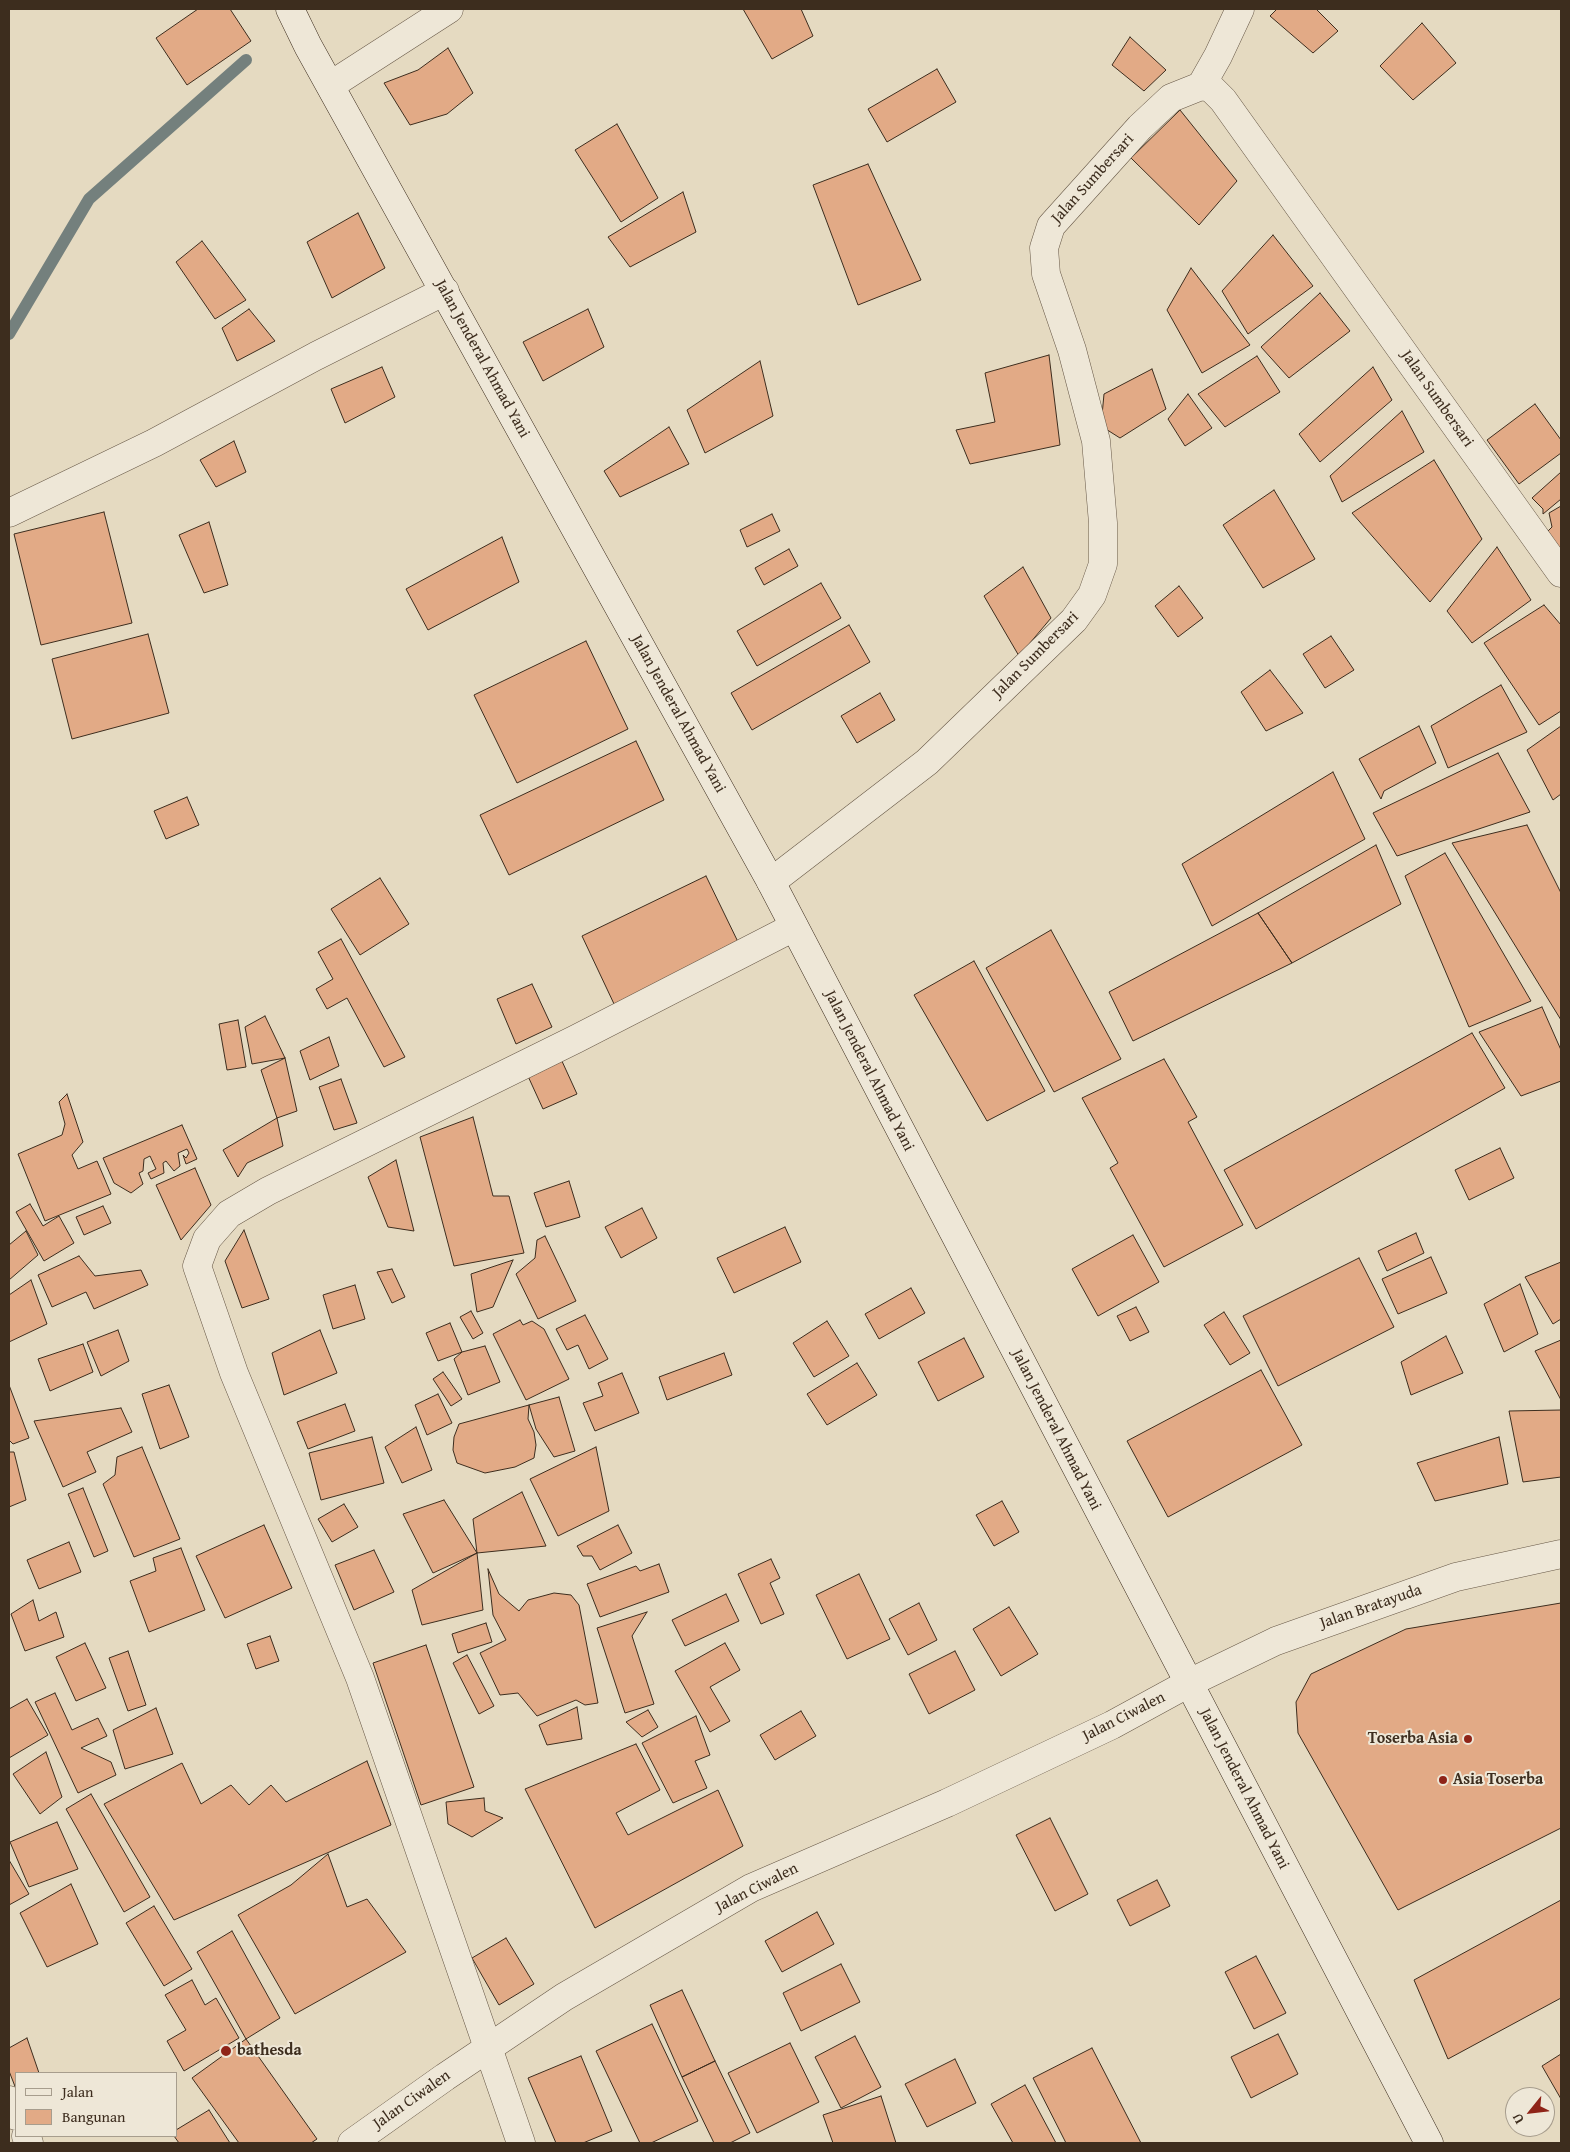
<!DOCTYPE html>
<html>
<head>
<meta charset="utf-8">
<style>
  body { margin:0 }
  #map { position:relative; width:1570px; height:2152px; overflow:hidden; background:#e5dac1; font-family:"Gentium Book Plus",serif }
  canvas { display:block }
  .frame { position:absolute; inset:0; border:10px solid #3d2d1e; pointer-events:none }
  .legend { position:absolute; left:15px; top:2072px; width:162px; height:65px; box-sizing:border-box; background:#eee7d7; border:1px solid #a79d8d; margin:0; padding:6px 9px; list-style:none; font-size:15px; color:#3d2d1e }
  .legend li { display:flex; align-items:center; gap:10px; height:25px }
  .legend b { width:25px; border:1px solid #a79d8d }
  .north { position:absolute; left:1505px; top:2087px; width:50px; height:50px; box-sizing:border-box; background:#eee7d7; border:1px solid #a79d8d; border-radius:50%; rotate:241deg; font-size:14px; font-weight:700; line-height:20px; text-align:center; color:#3d2d1e }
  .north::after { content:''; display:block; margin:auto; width:18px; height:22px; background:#8f2418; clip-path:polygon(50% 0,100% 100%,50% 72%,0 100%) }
</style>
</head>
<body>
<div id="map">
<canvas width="1570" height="2152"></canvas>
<div class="frame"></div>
<ul class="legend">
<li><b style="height:6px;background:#eee7d7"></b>Jalan</li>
<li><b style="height:14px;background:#e2aa86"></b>Bangunan</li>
</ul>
<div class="north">U</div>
</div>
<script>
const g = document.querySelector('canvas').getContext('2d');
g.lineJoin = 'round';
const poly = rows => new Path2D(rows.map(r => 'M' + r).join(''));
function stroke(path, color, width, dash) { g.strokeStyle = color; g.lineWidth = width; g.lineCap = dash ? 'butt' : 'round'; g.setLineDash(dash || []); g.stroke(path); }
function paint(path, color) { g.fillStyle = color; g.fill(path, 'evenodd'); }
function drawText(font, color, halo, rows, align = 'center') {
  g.font = font + ' "Gentium Book Plus",serif'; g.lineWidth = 4; g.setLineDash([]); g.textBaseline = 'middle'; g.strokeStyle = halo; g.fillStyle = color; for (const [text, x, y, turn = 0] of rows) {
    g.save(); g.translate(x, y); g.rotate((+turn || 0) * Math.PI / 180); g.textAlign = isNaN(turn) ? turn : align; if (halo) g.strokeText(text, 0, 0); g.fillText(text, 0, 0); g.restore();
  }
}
stroke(poly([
  [9,334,89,199,246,60]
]), '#74807d', 12);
const building = poly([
  [198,9,230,9,251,41,187,85,156,38,198,9],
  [743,9,801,9,813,36,772,59,743,9],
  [1277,9,1316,9,1338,31,1313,53,1270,16,1277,9],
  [1422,23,1456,63,1413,100,1380,66,1422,23],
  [1130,37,1166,70,1144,91,1112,65,1130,37],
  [448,48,473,93,447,114,410,125,384,83,418,70,448,48],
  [937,69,956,102,887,142,868,109,937,69],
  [1180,110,1237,181,1199,225,1131,158,1180,110],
  [617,124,658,198,621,222,575,150,617,124],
  [868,164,921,280,858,305,813,185,868,164],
  [683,192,696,232,630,267,608,237,683,192],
  [358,213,385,268,332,298,307,242,358,213],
  [1273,235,1313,286,1248,334,1222,291,1273,235],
  [202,241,246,300,215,319,176,262,202,241],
  [1191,268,1250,345,1202,373,1167,310,1191,268],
  [1320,293,1350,331,1289,378,1261,347,1320,293],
  [249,309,275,341,237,361,222,328,249,309],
  [588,309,604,347,543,381,523,342,588,309],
  [1049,355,1060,445,970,464,956,430,995,422,985,373,1049,355],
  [1257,356,1280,392,1225,427,1198,394,1257,356],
  [760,361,773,416,705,453,687,410,760,361],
  [382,367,395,397,345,423,331,389,382,367],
  [1373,367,1392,400,1320,462,1299,434,1373,367],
  [1152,369,1166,409,1120,438,1101,426,1104,394,1152,369],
  [1188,394,1212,428,1185,446,1168,419,1188,394],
  [1535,404,1561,440,1561,453,1519,484,1487,440,1535,404],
  [1402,411,1424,452,1342,502,1330,476,1402,411],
  [669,427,689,464,620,497,604,471,669,427],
  [234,441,246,472,216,487,200,460,234,441],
  [1434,460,1482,539,1430,602,1352,513,1434,460],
  [1561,472,1561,499,1543,514,1543,509,1532,498,1561,472],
  [1274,490,1315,559,1263,588,1223,525,1274,490],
  [1561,506,1561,555,1544,535,1552,527,1549,513,1561,506],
  [104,512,132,623,41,645,14,534,104,512],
  [772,514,780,531,747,547,740,530,772,514],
  [209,522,228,585,204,593,179,535,209,522],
  [502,537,519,582,428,630,406,589,502,537],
  [1497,547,1531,600,1472,643,1447,611,1497,547],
  [789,549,798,566,764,585,755,568,789,549],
  [1023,567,1051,618,1019,656,984,596,1023,567],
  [821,583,841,618,757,666,737,631,821,583],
  [1179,586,1203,618,1178,637,1155,606,1179,586],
  [1544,605,1561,625,1561,711,1539,725,1484,643,1544,605],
  [849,625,870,662,752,730,731,693,849,625],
  [148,634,169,713,72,739,52,659,148,634],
  [1331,636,1354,670,1325,688,1303,654,1331,636],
  [586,641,628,729,517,783,474,695,586,641],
  [1270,670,1303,713,1266,731,1241,692,1270,670],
  [1501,685,1527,732,1448,768,1431,726,1501,685],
  [880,693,895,720,857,743,841,716,880,693],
  [1419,726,1436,763,1384,791,1381,799,1359,759,1419,726],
  [1561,726,1561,794,1553,800,1527,750,1561,726],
  [636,741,664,800,509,875,480,815,636,741],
  [1498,753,1530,812,1397,856,1373,813,1498,753],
  [1333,772,1365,839,1212,926,1182,864,1333,772],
  [187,797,199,825,166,839,154,811,187,797],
  [1527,825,1561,893,1561,1020,1452,843,1527,825],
  [1376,845,1401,904,1292,963,1258,913,1376,845],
  [1445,853,1531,1001,1469,1027,1405,876,1445,853],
  [706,876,740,946,615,1006,582,936,706,876],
  [380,878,409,924,360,955,331,909,380,878],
  [1258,913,1292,963,1133,1041,1109,992,1258,913],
  [1051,930,1121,1059,1054,1092,986,968,1051,930],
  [341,939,405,1057,384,1067,347,998,327,1009,316,989,333,979,318,952,341,939],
  [974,961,1045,1091,987,1121,914,995,974,961],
  [532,984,552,1027,516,1044,497,999,532,984],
  [1542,1007,1561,1050,1561,1081,1521,1096,1479,1032,1542,1007],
  [265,1016,285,1058,252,1064,245,1027,265,1016],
  [238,1020,246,1067,227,1070,219,1024,238,1020],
  [1472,1033,1505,1088,1256,1229,1224,1170,1472,1033],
  [329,1037,339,1066,310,1080,300,1051,329,1037],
  [285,1058,297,1111,277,1118,261,1070,285,1058],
  [561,1059,577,1094,543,1109,527,1074,561,1059],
  [1164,1059,1197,1117,1188,1122,1243,1225,1164,1267,1110,1168,1118,1163,1082,1098,1164,1059],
  [341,1079,357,1123,334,1130,319,1087,341,1079],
  [67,1094,83,1142,72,1155,78,1169,97,1161,111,1194,45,1221,18,1154,62,1135,65,1124,59,1102,67,1094],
  [473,1117,493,1196,509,1196,524,1253,454,1266,420,1137,473,1117],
  [277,1118,283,1146,247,1163,238,1177,223,1150,277,1118],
  [182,1125,197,1159,186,1164,183,1155,186,1158,189,1153,187,1149,178,1153,180,1166,174,1171,166,1161,163,1163,164,1173,151,1179,148,1173,156,1169,150,1156,144,1159,143,1171,139,1173,143,1184,131,1193,114,1183,103,1158,182,1125],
  [1500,1148,1514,1178,1469,1200,1455,1170,1500,1148],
  [396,1160,414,1231,388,1227,368,1177,396,1160],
  [195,1168,211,1205,181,1240,156,1185,195,1168],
  [569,1181,580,1217,546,1227,534,1193,569,1181],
  [30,1204,43,1226,59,1216,74,1243,44,1261,16,1212,30,1204],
  [103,1206,111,1223,84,1235,76,1217,103,1206],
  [642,1208,657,1238,621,1258,605,1227,642,1208],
  [785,1227,801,1262,734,1293,717,1258,785,1227],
  [244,1230,269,1299,242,1308,225,1261,244,1230],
  [26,1231,38,1255,9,1280,9,1245,26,1231],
  [1416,1233,1424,1253,1387,1271,1378,1251,1416,1233],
  [1133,1235,1159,1282,1098,1316,1072,1269,1133,1235],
  [545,1236,576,1301,538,1319,516,1274,535,1258,537,1240,545,1236],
  [79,1256,95,1276,141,1270,148,1285,94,1309,86,1292,52,1307,38,1275,79,1256],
  [1431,1257,1447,1293,1398,1314,1382,1279,1431,1257],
  [1359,1258,1394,1327,1278,1386,1243,1316,1359,1258],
  [513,1260,493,1307,477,1312,471,1274,513,1260],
  [1561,1262,1561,1319,1553,1324,1525,1277,1561,1262],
  [392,1269,405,1297,392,1303,377,1272,392,1269],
  [31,1280,47,1324,9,1342,9,1295,31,1280],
  [1520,1284,1538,1334,1504,1352,1484,1304,1520,1284],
  [355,1285,365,1319,333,1329,323,1295,355,1285],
  [911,1288,925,1313,879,1339,865,1314,911,1288],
  [1136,1307,1149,1332,1130,1341,1117,1316,1136,1307],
  [471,1311,483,1333,473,1339,460,1317,471,1311],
  [1224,1312,1250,1353,1230,1365,1204,1325,1224,1312],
  [585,1315,608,1359,589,1369,578,1345,567,1350,556,1329,585,1315],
  [520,1320,523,1325,532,1321,544,1329,569,1379,526,1400,493,1334,520,1320],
  [827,1321,849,1356,814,1377,793,1343,827,1321],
  [450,1323,462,1352,438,1361,426,1333,450,1323],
  [118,1330,129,1361,101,1376,87,1342,118,1330],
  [320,1330,337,1373,284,1395,272,1353,320,1330],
  [1446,1336,1463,1373,1411,1395,1401,1362,1446,1336],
  [964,1338,984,1377,938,1401,918,1362,964,1338],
  [1561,1340,1561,1400,1535,1351,1561,1340],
  [83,1344,93,1372,50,1391,38,1359,83,1344],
  [485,1346,500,1382,468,1395,454,1359,462,1352,485,1346],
  [724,1353,732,1375,667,1400,659,1377,724,1353],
  [857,1363,877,1395,827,1425,807,1394,857,1363],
  [1261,1370,1302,1445,1168,1517,1127,1441,1261,1370],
  [443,1372,462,1399,451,1406,433,1379,443,1372],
  [622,1373,639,1413,595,1431,583,1403,603,1396,598,1383,622,1373],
  [9,1385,29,1438,13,1444,9,1440,9,1385],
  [169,1385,189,1437,160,1449,142,1394,169,1385],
  [438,1394,452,1423,427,1435,415,1405,438,1394],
  [559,1397,575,1451,554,1457,536,1429,529,1405,559,1397],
  [345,1404,355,1431,308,1449,297,1422,345,1404],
  [529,1405,528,1419,534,1432,536,1445,534,1458,515,1467,485,1473,457,1463,453,1450,454,1437,459,1424,529,1405],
  [121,1408,132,1432,87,1452,96,1472,63,1487,34,1421,121,1408],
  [1561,1410,1561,1477,1523,1482,1509,1411,1561,1410],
  [416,1427,432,1470,402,1483,385,1447,416,1427],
  [372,1437,384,1483,321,1500,309,1453,372,1437],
  [1499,1437,1508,1484,1435,1501,1417,1463,1499,1437],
  [142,1447,180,1539,134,1557,103,1484,115,1475,117,1457,142,1447],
  [596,1447,609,1511,558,1536,530,1479,596,1447],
  [9,1452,14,1452,26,1500,9,1507,9,1452],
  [83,1488,108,1551,94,1557,68,1494,83,1488],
  [522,1492,546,1546,477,1553,473,1519,522,1492],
  [444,1500,477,1553,433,1573,403,1514,444,1500],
  [1002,1501,1019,1532,994,1546,976,1515,1002,1501],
  [344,1504,358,1527,332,1542,318,1519,344,1504],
  [264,1525,292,1588,225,1618,196,1556,264,1525],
  [618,1525,632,1553,600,1570,592,1556,583,1556,577,1546,618,1525],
  [69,1542,81,1572,39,1589,27,1560,69,1542],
  [181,1548,205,1610,149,1632,130,1581,156,1571,153,1558,181,1548],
  [374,1550,394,1592,354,1610,335,1565,374,1550],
  [477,1553,483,1610,422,1625,412,1590,477,1553],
  [771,1559,780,1578,770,1583,784,1614,761,1624,738,1574,771,1559],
  [659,1564,669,1592,600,1617,587,1584,636,1566,640,1571,659,1564],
  [488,1569,499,1594,519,1611,528,1600,554,1593,571,1595,579,1605,598,1703,585,1705,576,1700,537,1716,518,1693,500,1695,480,1653,506,1640,493,1615,488,1569],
  [859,1574,890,1639,847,1659,816,1595,859,1574],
  [726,1594,739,1621,685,1646,672,1620,726,1594],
  [33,1600,39,1621,56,1612,64,1637,25,1651,11,1614,33,1600],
  [919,1603,937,1640,908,1655,889,1619,919,1603],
  [1561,1603,1561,1828,1398,1910,1298,1733,1296,1702,1311,1674,1406,1629,1561,1603],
  [1009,1607,1038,1654,1001,1676,973,1629,1009,1607],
  [647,1612,632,1636,654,1704,625,1713,597,1628,647,1612],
  [486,1623,492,1642,458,1653,452,1634,486,1623],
  [270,1636,279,1661,256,1669,247,1644,270,1636],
  [85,1643,106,1688,76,1701,56,1657,85,1643],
  [725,1643,740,1670,710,1687,730,1721,710,1732,675,1671,725,1643],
  [426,1645,474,1787,421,1805,373,1663,426,1645],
  [128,1651,146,1705,128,1711,109,1658,128,1651],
  [955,1651,975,1690,929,1714,909,1674,955,1651],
  [467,1655,494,1706,479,1714,453,1663,467,1655],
  [55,1693,72,1730,98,1718,107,1736,81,1748,111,1762,116,1775,78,1793,35,1702,55,1693],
  [27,1699,48,1735,9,1758,9,1709,27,1699],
  [577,1707,582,1739,547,1745,539,1725,577,1707],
  [156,1708,173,1754,125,1769,113,1730,156,1708],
  [648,1710,658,1727,642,1737,626,1722,648,1710],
  [801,1711,816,1736,775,1760,760,1735,801,1711],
  [696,1716,710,1755,695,1761,707,1788,673,1803,642,1743,696,1716],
  [636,1744,660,1790,616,1813,628,1835,718,1790,743,1846,595,1928,525,1789,636,1744],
  [46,1752,62,1797,40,1814,13,1774,46,1752],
  [367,1761,391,1825,174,1920,104,1804,182,1763,201,1804,231,1785,249,1805,271,1785,286,1802,367,1761],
  [91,1794,150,1897,124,1912,66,1809,91,1794],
  [484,1798,485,1811,503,1818,472,1837,448,1824,446,1802,484,1798],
  [1050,1818,1088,1894,1055,1911,1016,1835,1050,1818],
  [57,1822,78,1869,29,1887,10,1842,57,1822],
  [328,1854,347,1907,367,1899,406,1952,295,2014,238,1915,291,1885,328,1854],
  [9,1860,29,1894,9,1905,9,1860],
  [1157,1880,1170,1906,1130,1926,1117,1900,1157,1880],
  [71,1884,98,1944,47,1967,20,1913,71,1884],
  [1561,1900,1561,1998,1448,2059,1414,1980,1561,1900],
  [154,1906,192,1969,164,1986,126,1923,154,1906],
  [817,1912,834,1944,782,1972,765,1941,817,1912],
  [232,1931,280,2018,246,2039,197,1952,232,1931],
  [506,1938,534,1984,499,2005,472,1958,506,1938],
  [1256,1956,1286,2013,1254,2029,1225,1972,1256,1956],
  [841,1964,860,2002,801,2031,783,1993,841,1964],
  [192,1980,205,2005,216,1998,239,2038,184,2071,167,2041,186,2030,165,1995,192,1980],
  [682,1990,715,2061,682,2077,650,2005,682,1990],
  [652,2024,698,2121,651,2143,640,2143,596,2051,652,2024],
  [1278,2034,1298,2074,1251,2098,1231,2057,1278,2034],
  [855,2036,881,2087,841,2108,815,2057,855,2036],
  [27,2038,39,2073,16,2073,16,2089,9,2071,9,2048,27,2038],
  [246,2039,317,2139,311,2143,239,2143,192,2078,246,2039],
  [790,2043,819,2102,757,2133,728,2073,790,2043],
  [1092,2048,1141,2143,1066,2143,1033,2078,1092,2048],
  [1561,2054,1561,2099,1542,2066,1561,2054],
  [581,2056,612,2131,583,2143,556,2143,528,2078,581,2056],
  [955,2059,976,2103,927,2127,905,2084,955,2059],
  [715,2061,750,2133,730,2143,714,2143,682,2077,715,2061],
  [1025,2085,1056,2143,1013,2143,991,2104,1025,2085],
  [881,2096,896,2143,833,2143,823,2115,881,2096],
  [209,2110,230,2143,179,2143,174,2136,176,2136,176,2130,209,2110]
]);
paint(building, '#e2aa86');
stroke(building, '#3d2d1e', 1);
const minor = poly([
  [331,85,449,9],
  [1201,86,1218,56,1240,9],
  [9,513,154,443,316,356,445,291],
  [771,882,927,762,1074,620,1092,595,1103,564,1103,523,1096,441,1072,350,1046,274,1044,248,1051,226,1140,127,1171,98,1201,86,1211,88,1223,100,1561,573],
  [9,2100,16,2116],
  [26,2136,29,2143],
  [521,2143,360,1678,234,1373,197,1266,207,1239,229,1214,268,1191,576,1039,794,927]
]);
const tertiary = poly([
  [352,2143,445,2077,564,1997,751,1888,947,1803,1112,1725,1189,1683,1276,1641,1456,1577,1561,1554]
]);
const secondary = poly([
  [290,9,308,46,771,882,1429,2143]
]);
stroke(minor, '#675847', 29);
stroke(tertiary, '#675847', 29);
stroke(secondary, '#3d2d1e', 29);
stroke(minor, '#eee7d7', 28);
stroke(tertiary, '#eee7d7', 28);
stroke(secondary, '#eee7d7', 28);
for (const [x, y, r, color] of [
  [1468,1739,5,"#8f2418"],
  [1443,1780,5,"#8f2418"],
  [226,2051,6,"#8f2418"]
]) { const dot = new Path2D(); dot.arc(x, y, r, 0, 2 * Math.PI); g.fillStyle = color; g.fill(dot); stroke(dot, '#eee7d7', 2); }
drawText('16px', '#3d2d1e', '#eee7d7', [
  ["Jalan Sumbersari",1093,179,-48],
  ["Jalan Jenderal Ahmad Yani",482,359,61],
  ["Jalan Sumbersari",1437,399,55],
  ["Jalan Sumbersari",1036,655,-45],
  ["Jalan Jenderal Ahmad Yani",678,714,61],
  ["Jalan Jenderal Ahmad Yani",869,1071,63],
  ["Jalan Jenderal Ahmad Yani",1056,1430,63],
  ["Jalan Bratayuda",1371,1607,-19],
  ["Jalan Ciwalen",1124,1717,-27],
  ["Jalan Jenderal Ahmad Yani",1244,1789,63],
  ["Jalan Ciwalen",757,1888,-27],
  ["Jalan Ciwalen",412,2100,-35]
]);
drawText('bold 16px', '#3d2d1e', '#eee7d7', [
  ["Toserba Asia",1458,1739,"right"],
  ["Asia Toserba",1453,1780],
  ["bathesda",237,2051]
], 'left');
</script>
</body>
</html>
